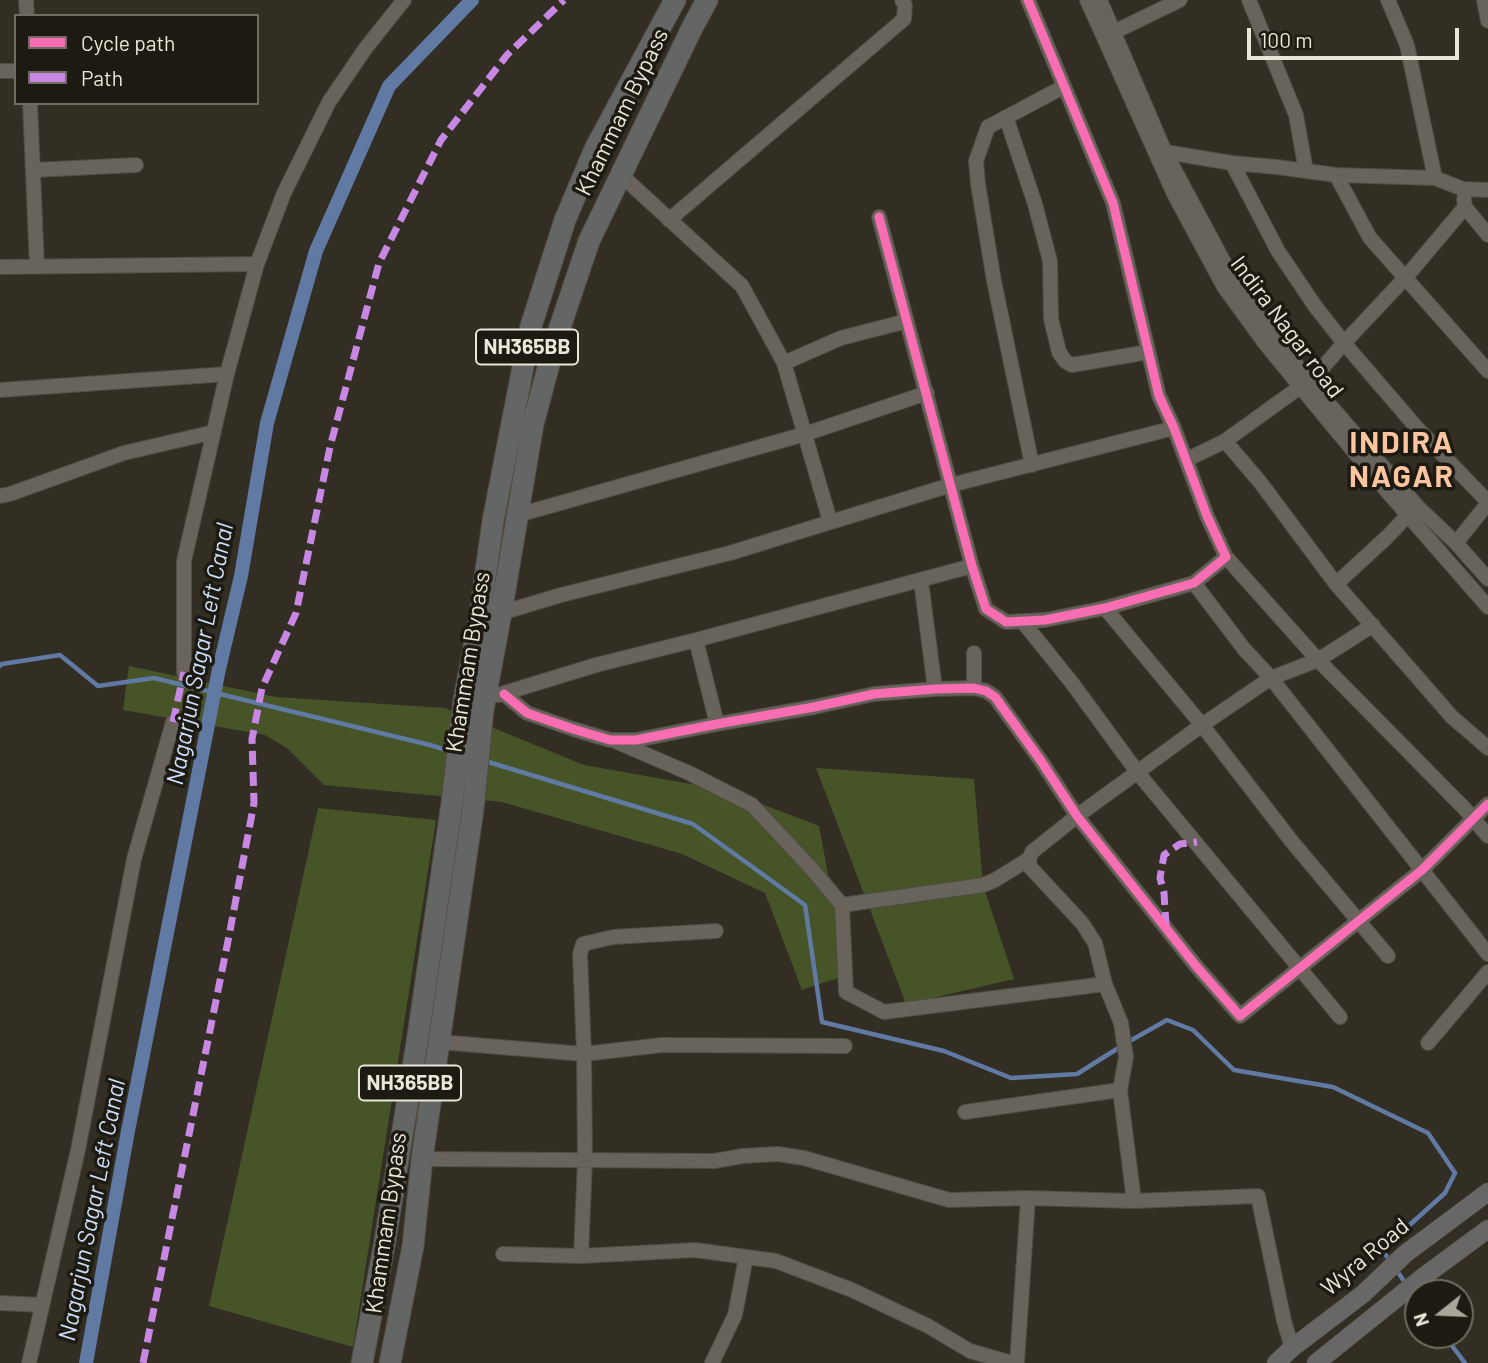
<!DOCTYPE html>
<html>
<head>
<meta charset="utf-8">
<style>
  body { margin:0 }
  #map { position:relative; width:1488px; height:1363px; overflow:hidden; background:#322e24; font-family:Barlow,sans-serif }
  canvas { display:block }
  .legend { position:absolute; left:14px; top:14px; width:245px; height:91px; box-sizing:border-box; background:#1d1a11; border:2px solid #6f6c61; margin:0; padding:9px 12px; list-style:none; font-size:21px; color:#eae6d9 }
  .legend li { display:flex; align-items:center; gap:14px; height:35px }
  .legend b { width:35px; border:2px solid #6f6c61 }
  .north { position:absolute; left:1404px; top:1279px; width:70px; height:70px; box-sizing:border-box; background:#1d1a11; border:2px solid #6f6c61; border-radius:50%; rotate:252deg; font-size:19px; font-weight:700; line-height:28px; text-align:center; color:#eae6d9 }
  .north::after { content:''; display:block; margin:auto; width:24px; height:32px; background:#aaa69a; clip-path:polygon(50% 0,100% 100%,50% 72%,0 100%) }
  .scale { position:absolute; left:1247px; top:28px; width:212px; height:32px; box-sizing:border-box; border:4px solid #eae6d9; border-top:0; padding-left:9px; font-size:21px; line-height:24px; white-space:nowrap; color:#eae6d9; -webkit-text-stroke:5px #1d1a11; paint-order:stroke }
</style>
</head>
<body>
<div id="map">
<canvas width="1488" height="1363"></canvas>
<ul class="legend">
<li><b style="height:9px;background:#f96db3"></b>Cycle path</li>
<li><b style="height:9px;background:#c787e3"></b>Path</li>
</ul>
<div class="north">N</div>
<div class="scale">100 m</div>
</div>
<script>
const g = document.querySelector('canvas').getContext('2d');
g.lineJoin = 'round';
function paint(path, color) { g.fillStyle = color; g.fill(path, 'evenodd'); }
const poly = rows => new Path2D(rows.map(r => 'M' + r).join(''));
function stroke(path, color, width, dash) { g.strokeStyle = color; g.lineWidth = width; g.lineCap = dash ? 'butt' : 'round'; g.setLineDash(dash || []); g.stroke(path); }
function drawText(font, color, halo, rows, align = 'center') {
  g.font = font + ' Barlow,sans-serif'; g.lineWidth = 7; g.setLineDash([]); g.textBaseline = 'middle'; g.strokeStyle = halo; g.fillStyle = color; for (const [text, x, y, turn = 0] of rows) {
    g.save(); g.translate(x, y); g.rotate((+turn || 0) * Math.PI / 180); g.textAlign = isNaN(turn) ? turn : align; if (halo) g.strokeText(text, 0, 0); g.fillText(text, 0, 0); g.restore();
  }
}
paint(poly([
  [129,666,276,697,445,708,584,765,725,790,819,826,847,975,802,990,765,893,682,854,502,802,324,785,287,748,265,735,123,710],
  [816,768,974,779,983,885,1014,979,906,1004],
  [318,808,436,820,353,1347,209,1306]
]), '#465428');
stroke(poly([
  [0,666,2,664,60,655,98,686,154,678,430,745,453,752],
  [485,761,693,824,805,905,822,1022,944,1051,1011,1078,1077,1074,1120,1047],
  [1128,1042,1167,1020,1193,1030,1234,1070,1333,1087,1428,1133,1455,1173,1445,1193,1382,1250,1390,1261],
  [1395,1268,1406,1284],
  [1412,1291,1418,1299],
  [1444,1335,1465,1363]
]), '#607aa3', 4.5);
stroke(poly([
  [86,1363,128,1131,219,669,241,576,267,423,316,251,389,86,472,0]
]), '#607aa3', 14);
const minor = poly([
  [26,0,27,16],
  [1087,0,1174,194,1224,287,1264,342,1312,401,1385,489,1488,607],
  [1100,0,1165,152,1225,264,1264,324,1310,382,1418,507,1456,543,1488,579],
  [1249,0,1296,115,1306,171],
  [1388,0,1407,45,1435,178],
  [1484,0,1488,21],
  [1114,32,1180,0],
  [0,71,16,71],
  [30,103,37,267],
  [1006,117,1035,204,1050,261,1051,319,1059,352,1065,361,1072,365,1148,352],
  [1165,152,1232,163,1277,167,1336,175,1435,178,1463,189,1488,190],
  [1232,163,1278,251,1315,306,1344,343,1417,428,1488,502],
  [33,170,136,165],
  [621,175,742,286,784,363,841,338,907,321],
  [1336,175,1370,238,1488,371],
  [1464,199,1465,207,1488,235],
  [879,217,972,566,986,609,1006,622,1045,620,1105,608,1194,583,1226,557,1207,516,1174,428,1159,396,1113,203,1028,0],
  [669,220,904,19,905,5,902,0],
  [0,267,257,264],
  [784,363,830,521],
  [1310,382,1344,343,1406,277,1465,207],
  [0,390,227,374],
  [1225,441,1260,482,1336,584,1452,717,1488,748],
  [1186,460,1225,441,1300,387],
  [1032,465,994,281,978,184,976,161,988,127,1063,87],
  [0,496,10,494,124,453,214,432],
  [518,515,805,434,927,393],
  [1456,543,1488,503],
  [1226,557,1318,660,1464,808,1488,836],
  [921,581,935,689],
  [1194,583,1244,649,1271,678,1488,954],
  [1336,584,1387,537,1408,515],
  [1105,608,1202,725,1293,843,1388,956],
  [501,613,561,595,730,553,951,485,1174,428],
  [1023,622,1072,683,1138,773,1340,1017],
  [696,640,717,724],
  [974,653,974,688],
  [184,672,184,561,227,374,257,264,284,193,329,102,365,49,404,0],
  [504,694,527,713,573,729,610,740,636,740,717,724,814,707,874,694,935,689,974,688,986,691,995,697,1041,761,1077,816,1196,966,1240,1016,1422,870,1488,804],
  [498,695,596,665,696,640,972,566],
  [617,742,689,773,752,805,811,868,842,905,846,992,884,1012,1105,984],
  [842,905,983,885,995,880,1029,859],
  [716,931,613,937,583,944,580,954,584,1054,662,1045,845,1046],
  [439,1042,584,1054,585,1160,581,1256],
  [1428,1043,1488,972],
  [965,1112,1120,1090],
  [422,1159,714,1161,743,1156,778,1154,804,1158,949,1200,1028,1198,1134,1201,1258,1196,1284,1321,1292,1348],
  [1134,1201,1120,1090,1126,1057,1121,1023,1105,984,1095,943,1082,923,1030,867,1029,859,1032,852,1077,816,1202,725,1271,678,1318,660,1373,625],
  [503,1254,581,1256,695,1250,776,1261,852,1290,928,1326,970,1351,1012,1363],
  [0,1303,42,1305],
  [29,1363,78,1150,134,859,173,722],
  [712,1363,735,1315,746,1257],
  [1017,1363,1028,1198]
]);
const major = poly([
  [1276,1363,1292,1348,1363,1294,1405,1254,1488,1192],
  [1316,1363,1423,1277,1488,1229]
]);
const highway = poly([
  [362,1363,384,1247,418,1036,452,803,464,700,479,620,493,521,531,326,565,220,595,149,675,0],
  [390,1363,413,1246,422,1159,473,809,483,710,501,613,533,424,555,342,589,241,692,28,707,0]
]);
stroke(minor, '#504c42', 16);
stroke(major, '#504c42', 19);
stroke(highway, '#504c42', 23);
stroke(minor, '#68645c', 14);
stroke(major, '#686765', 18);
stroke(highway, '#646565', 21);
stroke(poly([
  [173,722,184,672],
  [1166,926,1164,893,1160,878,1164,855,1180,844,1197,842],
  [143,1363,229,936,254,803,252,739,262,688,296,613,330,447,379,263,441,140,507,55,564,0]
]), '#c787e3', 7, [14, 7]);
stroke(poly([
  [879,217,972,566,986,609,1006,622,1045,620,1105,608,1194,583,1226,557,1207,516,1174,428,1159,396,1113,203,1028,0],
  [504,694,527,713,573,729,610,740,636,740,717,724,814,707,874,694,935,689,974,688,986,691,995,697,1041,761,1077,816,1196,966,1240,1016,1422,870,1488,804]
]), '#f96db3', 9);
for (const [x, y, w] of [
  [527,347,102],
  [410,1083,102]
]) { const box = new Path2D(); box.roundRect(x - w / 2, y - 17.5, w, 35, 5); g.fillStyle = '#1d1a11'; g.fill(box); stroke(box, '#eae6d9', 2); }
drawText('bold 21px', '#eae6d9', null, [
  ["NH365BB",527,347],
  ["NH365BB",410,1083]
]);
drawText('23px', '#eae6d9', '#1d1a11', [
  ["Khammam Bypass",622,112,-64],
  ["Indira Nagar road",1287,327,53],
  ["Khammam Bypass",468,662,-81],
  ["Khammam Bypass",386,1223,-82],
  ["Wyra Road",1365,1257,-40]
]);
drawText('italic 24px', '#cddffb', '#1d1a11', [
  ["Nagarjun Sagar Left Canal",200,654,-79],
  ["Nagarjun Sagar Left Canal",92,1210,-79]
]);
g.letterSpacing = '2px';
drawText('bold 30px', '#fcc59f', '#1d1a11', [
  ["INDIRA",1402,443],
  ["NAGAR",1402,477]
]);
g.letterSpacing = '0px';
</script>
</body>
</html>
